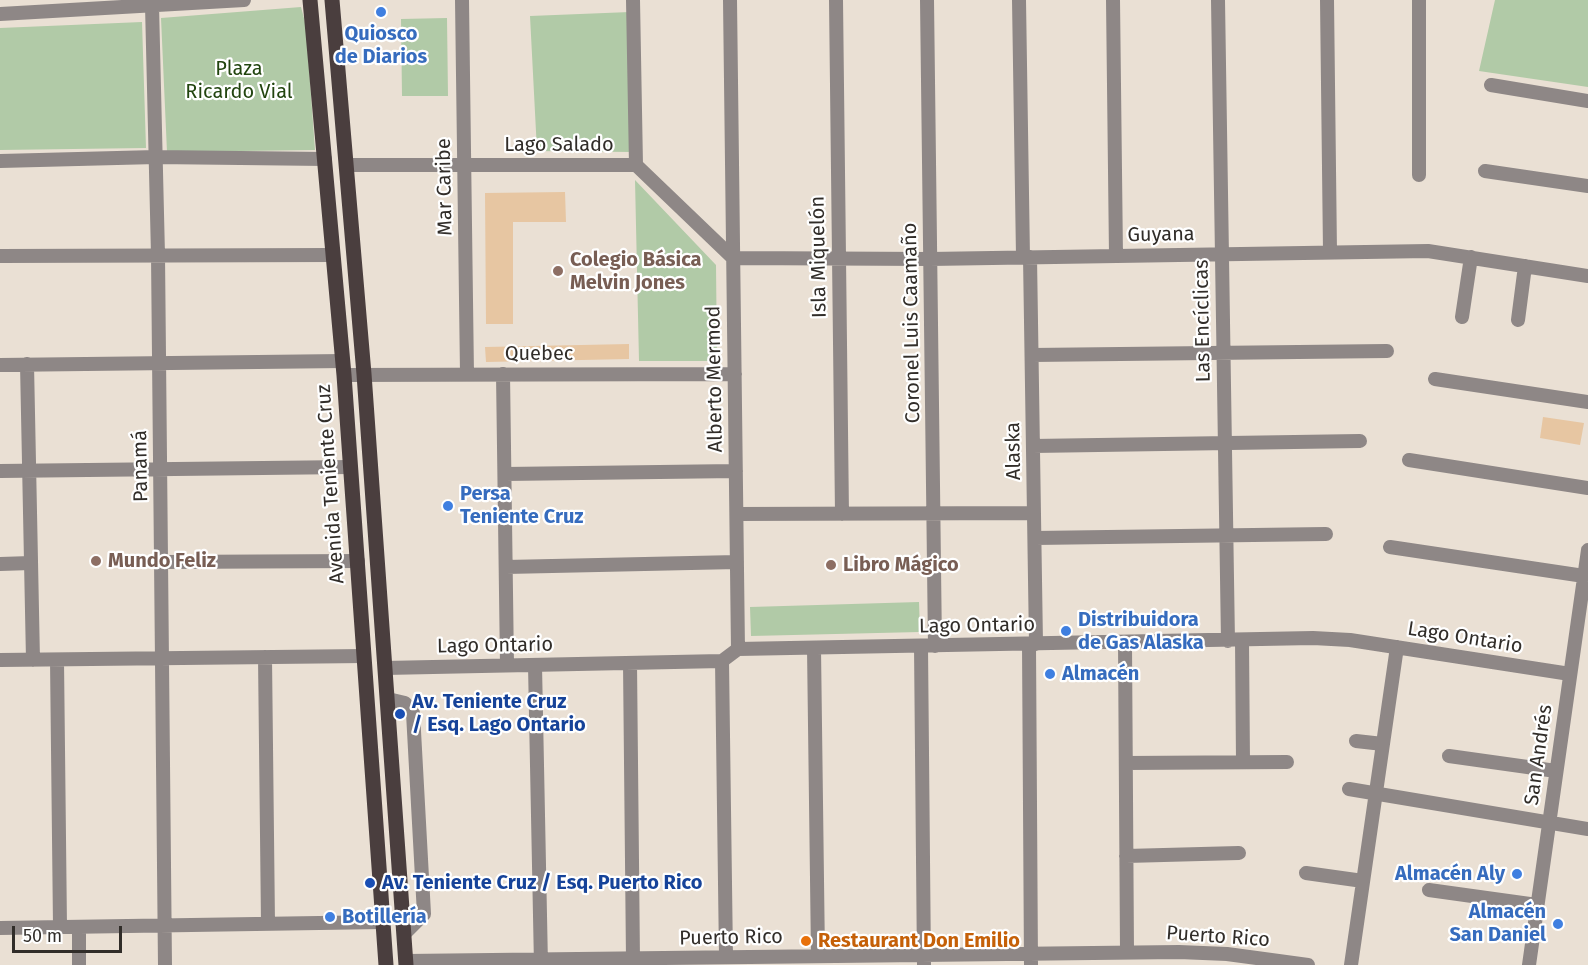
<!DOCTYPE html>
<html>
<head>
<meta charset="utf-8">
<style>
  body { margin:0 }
  #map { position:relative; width:1588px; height:965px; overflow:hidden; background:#eae0d4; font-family:"Fira Sans",sans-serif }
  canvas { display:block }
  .scale { position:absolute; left:12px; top:926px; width:110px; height:27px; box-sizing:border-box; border:3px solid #312d29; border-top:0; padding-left:8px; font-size:18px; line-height:21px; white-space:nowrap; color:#312d29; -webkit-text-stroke:4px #fff; paint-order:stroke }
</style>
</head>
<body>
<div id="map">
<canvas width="1588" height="965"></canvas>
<div class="scale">50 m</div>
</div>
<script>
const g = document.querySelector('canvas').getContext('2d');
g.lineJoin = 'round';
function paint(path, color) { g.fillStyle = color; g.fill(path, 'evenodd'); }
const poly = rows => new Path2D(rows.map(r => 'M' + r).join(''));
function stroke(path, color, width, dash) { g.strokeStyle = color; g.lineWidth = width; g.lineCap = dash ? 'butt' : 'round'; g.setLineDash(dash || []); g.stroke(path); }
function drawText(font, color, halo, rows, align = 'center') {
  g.font = font + ' "Fira Sans",sans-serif'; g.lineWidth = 4.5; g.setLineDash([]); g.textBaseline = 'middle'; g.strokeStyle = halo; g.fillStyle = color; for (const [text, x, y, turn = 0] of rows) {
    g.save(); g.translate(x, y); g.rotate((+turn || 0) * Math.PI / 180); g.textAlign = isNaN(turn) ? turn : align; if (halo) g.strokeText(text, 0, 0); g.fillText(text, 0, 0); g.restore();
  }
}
paint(poly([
  [1495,0,1588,0,1588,87,1479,71],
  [301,7,306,26,315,150,167,152,161,18],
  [630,12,632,152,537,151,530,16],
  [447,18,448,96,402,96,401,19],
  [142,22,146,148,0,150,0,28],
  [635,180,716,265,717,361,639,361],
  [919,602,920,632,751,636,750,607]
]), '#b1caa7');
paint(poly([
  [565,192,566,222,513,222,513,324,486,324,485,193],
  [629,344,629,359,486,362,485,347],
  [1543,417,1584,423,1580,445,1540,438]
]), '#e7c6a2');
stroke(poly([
  [462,0,467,374],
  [633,0,636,165],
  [730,0,738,649],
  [836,0,842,514],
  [927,0,935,646],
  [1019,0,1023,257],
  [1113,0,1116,256],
  [1218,0,1228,641],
  [1327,0,1330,252],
  [1419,0,1419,175],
  [152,5,158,255,165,965],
  [0,14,244,0],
  [1491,85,1588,101],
  [0,161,156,157,325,159],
  [347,165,636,165,733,258,930,259,1428,251,1588,276],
  [1485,171,1588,186],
  [0,256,333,255],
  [1030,257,1036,644],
  [1462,317,1471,257],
  [1518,320,1525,266],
  [1032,355,1387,351],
  [27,364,33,660],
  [0,365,343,361],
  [503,374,507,665],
  [344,375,735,374],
  [1435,379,1588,402],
  [1033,446,1360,441],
  [1409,460,1588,488],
  [0,471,350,467],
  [505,474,736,471],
  [737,514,1034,513],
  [1035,538,1326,534],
  [1390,547,1584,576],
  [161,562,358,561],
  [0,564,31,563],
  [506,567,737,562],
  [1242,641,1243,762],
  [1125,643,1127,952],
  [1029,645,1031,965],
  [921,646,924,965],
  [814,648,818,956],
  [265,657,268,924],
  [0,660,364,656],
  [57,660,60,927],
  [722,661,726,957],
  [630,663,633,960],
  [535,665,541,965],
  [385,668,722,661,738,649,1313,638,1350,640,1570,674],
  [388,699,405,703,413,713,424,914,404,934],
  [1356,741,1383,744],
  [1449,756,1556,771],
  [1126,763,1287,762],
  [1349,789,1588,829],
  [1126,856,1239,853],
  [1306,873,1363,881],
  [1429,890,1537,905],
  [79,927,79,965],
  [0,928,383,922],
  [406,961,1179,952,1227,954,1308,965],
  [1351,965,1397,647],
  [1529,965,1588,550]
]), '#8e8786', 14);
stroke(poly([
  [310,0,344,375,386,965],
  [332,0,364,374,406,965]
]), '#4a3e3e', 15);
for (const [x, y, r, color] of [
  [381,12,6,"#3f7fe0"],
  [558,271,6,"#8d6e63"],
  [448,506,6,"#3f7fe0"],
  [96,561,6,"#8d6e63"],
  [831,565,6,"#8d6e63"],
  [1066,631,6,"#3f7fe0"],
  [1050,674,6,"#3f7fe0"],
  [400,714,6,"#1a4fb4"],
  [1517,874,6,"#3f7fe0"],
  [370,883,6,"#1a4fb4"],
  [330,917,6,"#3f7fe0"],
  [1558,924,6,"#3f7fe0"],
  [806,941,6,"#e8710a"]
]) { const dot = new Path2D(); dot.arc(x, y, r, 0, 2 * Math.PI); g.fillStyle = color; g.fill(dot); stroke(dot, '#fff', 2); }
drawText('bold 20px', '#366cbe', '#fff', [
  ["Quiosco",381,34,"center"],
  ["de Diarios",381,57,"center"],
  ["Persa",460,494],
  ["Teniente Cruz",460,517],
  ["Distribuidora",1078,620],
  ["de Gas Alaska",1078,643],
  ["Almacén",1062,674],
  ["Almacén Aly",1505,874,"right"],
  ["Almacén",1546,912,"right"],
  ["San Daniel",1546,935,"right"],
  ["Botillería",342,917]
], 'left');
drawText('20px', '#22450f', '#fff', [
  ["Plaza",239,69],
  ["Ricardo Vial",239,92]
]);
drawText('20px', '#312d29', '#fff', [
  ["Lago Salado",559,145],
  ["Mar Caribe",445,187,-91],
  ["Guyana",1161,235,-1],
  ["Isla Miquelón",819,257,-91],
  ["Las Encíclicas",1203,321,-91],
  ["Coronel Luis Caamaño",912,323,-91],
  ["Quebec",539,354],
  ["Alberto Mermod",715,379,-91],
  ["Alaska",1014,451,-91],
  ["Panamá",141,466,-91],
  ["Avenida Teniente Cruz",331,484,-94],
  ["Lago Ontario",977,626,-1],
  ["Lago Ontario",1465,638,9],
  ["Lago Ontario",495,646,-1],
  ["San Andrés",1539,755,-82],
  ["Puerto Rico",1218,937,4],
  ["Puerto Rico",731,938,-1]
]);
drawText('bold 20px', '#785e54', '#fff', [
  ["Colegio Básica",570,260],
  ["Melvin Jones",570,283],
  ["Mundo Feliz",108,561],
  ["Libro Mágico",843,565]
], 'left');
drawText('bold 20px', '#164399', '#fff', [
  ["Av. Teniente Cruz",412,702],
  ["/ Esq. Lago Ontario",412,725],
  ["Av. Teniente Cruz / Esq. Puerto Rico",382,883]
], 'left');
drawText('bold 20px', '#c56008', '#fff', [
  ["Restaurant Don Emilio",818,941]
], 'left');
</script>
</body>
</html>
